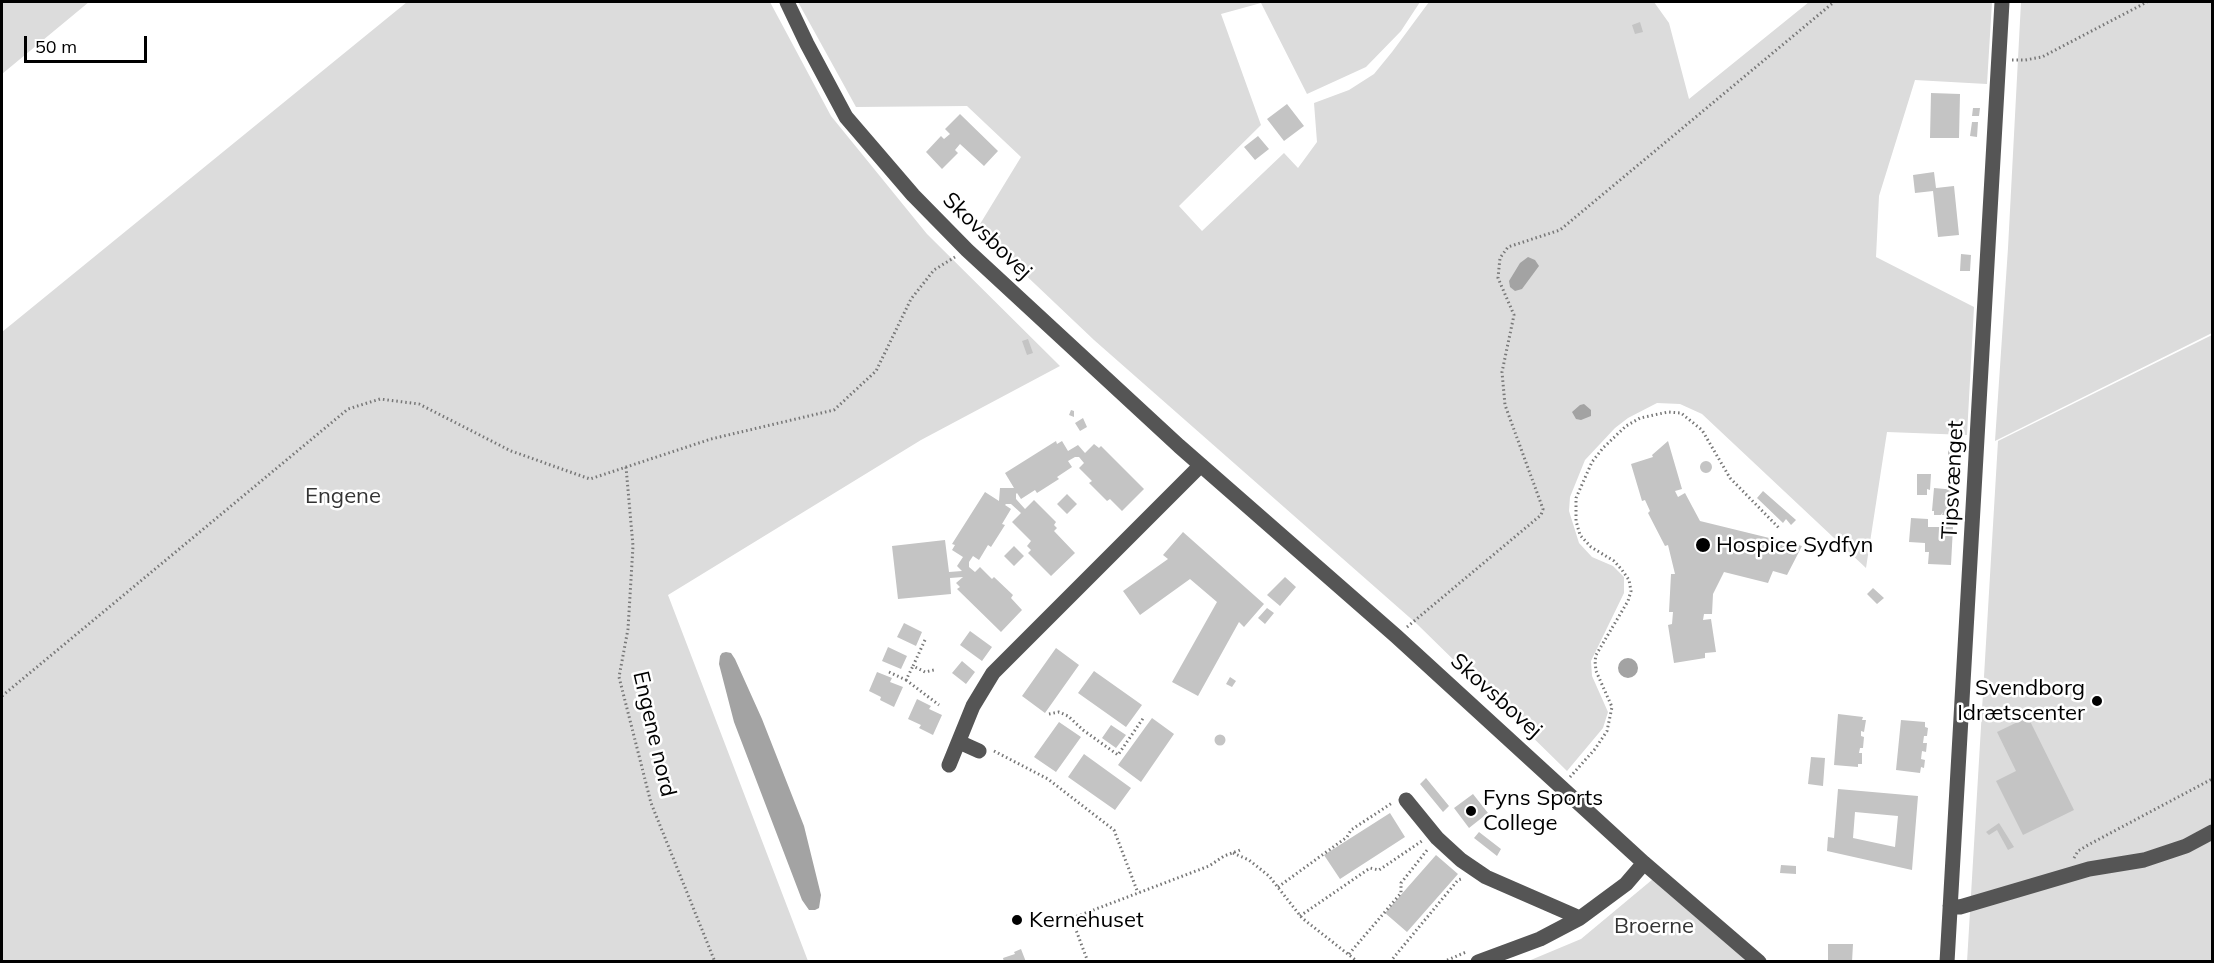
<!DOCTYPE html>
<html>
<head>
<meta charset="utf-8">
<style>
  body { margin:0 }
  #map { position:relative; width:2214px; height:963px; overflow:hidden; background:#fff; font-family:Mulish,sans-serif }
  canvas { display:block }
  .frame { position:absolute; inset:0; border:3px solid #000; pointer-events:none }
  .scale { position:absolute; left:24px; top:36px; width:123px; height:27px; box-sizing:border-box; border:3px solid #000; border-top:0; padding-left:8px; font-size:18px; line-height:21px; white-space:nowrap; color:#000; -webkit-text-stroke:4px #fff; paint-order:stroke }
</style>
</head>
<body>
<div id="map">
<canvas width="2214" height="963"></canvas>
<div class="frame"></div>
<div class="scale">50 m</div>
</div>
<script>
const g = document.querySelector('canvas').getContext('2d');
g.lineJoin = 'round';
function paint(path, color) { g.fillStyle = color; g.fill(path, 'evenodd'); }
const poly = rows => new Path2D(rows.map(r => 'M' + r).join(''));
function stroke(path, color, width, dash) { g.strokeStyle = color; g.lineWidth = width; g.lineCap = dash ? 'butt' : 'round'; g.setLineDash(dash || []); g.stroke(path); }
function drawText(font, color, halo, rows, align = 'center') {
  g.font = font + ' Mulish,sans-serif'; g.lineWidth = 5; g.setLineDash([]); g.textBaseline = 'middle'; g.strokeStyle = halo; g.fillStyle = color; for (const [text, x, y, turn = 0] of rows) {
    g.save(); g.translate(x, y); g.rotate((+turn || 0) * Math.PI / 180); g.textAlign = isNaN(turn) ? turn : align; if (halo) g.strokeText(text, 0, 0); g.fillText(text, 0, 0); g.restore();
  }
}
paint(poly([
  [2,2,89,2,2,74],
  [407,2,770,2,831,116,927,234,1060,366,921,440,668,595,808,961,2,962,2,332],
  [798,2,1420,2,1401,31,1366,67,1307,94,1261,3,1221,14,1261,125,1179,206,1202,231,1284,153,1298,168,1317,142,1314,103,1349,90,1374,74,1392,52,1429,2,1654,2,1669,23,1689,99,1809,2,1992,2,1987,84,1915,80,1879,196,1876,257,1974,307,1967,435,1887,432,1866,568,1702,414,1680,404,1657,403,1628,418,1615,428,1585,460,1570,497,1569,511,1579,543,1592,557,1613,566,1624,577,1624,593,1591,661,1592,676,1608,712,1603,728,1567,771,1417,624,1094,340,977,229,1021,157,967,106,856,107],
  [2021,2,2212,2,2212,333,1995,441,2008,248],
  [2212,335,2212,961,1967,962,1998,441],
  [1653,879,1752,962,1526,962,1581,939]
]), '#dcdcdc');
paint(poly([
  [1528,257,1535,260,1539,266,1522,289,1515,291,1510,287,1509,281,1520,263],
  [1584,404,1591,410,1591,416,1581,420,1576,419,1572,412,1580,405],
  [726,652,731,653,735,659,762,719,804,826,821,895,819,908,815,910,809,910,802,900,734,722,719,664,720,656,722,653],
  '1618 668a10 10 0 1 1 20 0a10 10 0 1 1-20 0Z'
]), '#a3a3a3');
paint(poly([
  [1640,22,1643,32,1635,34,1632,25],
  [1931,93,1960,94,1959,138,1930,138],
  [1287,104,1304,126,1284,141,1267,119],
  [1973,108,1980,108,1979,116,1972,116],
  [960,114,998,151,984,166,960,144,955,150,958,153,942,169,926,152,941,136,944,139,950,134,945,129],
  [1972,122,1978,122,1977,137,1970,136],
  [1258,136,1269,149,1255,160,1244,147],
  [1934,172,1936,188,1954,186,1959,235,1938,237,1933,191,1915,193,1913,175],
  [1961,254,1971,255,1970,271,1960,271],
  [1028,339,1033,353,1027,355,1022,341],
  [1071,410,1074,411,1074,417,1069,415],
  [1083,418,1087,427,1080,431,1075,423],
  [1056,441,1057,444,1062,441,1068,451,1078,445,1085,453,1094,444,1099,448,1101,446,1144,489,1122,511,1110,499,1107,501,1089,483,1092,481,1079,468,1084,463,1079,457,1075,457,1068,461,1072,467,1057,477,1059,479,1037,493,1035,490,1021,499,1017,493,1016,494,1016,499,1025,509,1034,500,1056,522,1054,525,1057,528,1054,531,1075,553,1051,576,1028,553,1031,550,1027,546,1031,541,1012,522,1021,513,1011,504,1006,504,1005,505,1011,509,1002,524,1005,525,991,547,988,545,979,560,973,556,969,562,969,567,975,572,980,567,992,579,994,577,1013,595,1011,598,1022,610,1001,632,957,589,960,587,956,583,963,577,950,578,951,594,898,599,892,546,945,540,949,572,962,571,957,566,963,557,952,550,955,545,952,544,985,492,999,501,1000,488,1014,488,1005,473],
  [1668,441,1682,489,1675,491,1678,497,1685,493,1700,521,1802,546,1787,575,1773,571,1768,583,1724,572,1713,594,1712,614,1704,614,1703,620,1711,619,1716,652,1705,653,1705,658,1674,663,1668,625,1672,624,1673,612,1669,612,1671,574,1675,574,1668,545,1665,546,1648,513,1650,511,1645,500,1642,501,1631,464,1653,457,1652,455],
  [1948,449,1957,449,1957,458,1948,458],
  '1700 467a6 6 0 1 1 12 0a6 6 0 1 1-12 0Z',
  [1917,474,1931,474,1930,490,1927,489,1927,495,1917,495],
  [1934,488,1956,490,1954,513,1949,512,1949,515,1942,515,1943,512,1941,515,1934,515,1934,511,1932,511],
  [1763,491,1796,520,1791,525,1786,519,1783,523,1757,498],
  [1067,494,1077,504,1067,514,1057,504],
  [1911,518,1928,519,1928,527,1953,527,1951,565,1928,564,1929,552,1925,552,1925,543,1909,542],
  [1183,532,1264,604,1244,627,1239,622,1198,696,1172,682,1217,602,1190,579,1140,615,1123,591,1168,559,1163,555],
  [1014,546,1024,556,1014,566,1004,556],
  [1285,577,1296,587,1280,606,1267,595],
  [1873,588,1884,598,1877,604,1867,594],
  [1267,608,1274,613,1265,624,1258,618],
  [904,623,922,632,916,646,897,637],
  [970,631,992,647,982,661,960,645],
  [888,647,907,656,901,669,882,661],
  [1056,648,1079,665,1045,713,1022,696],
  [962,661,975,672,966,684,952,673],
  [1094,671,1142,705,1126,727,1078,693],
  [877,672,892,678,890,682,903,687,894,707,880,700,881,697,869,691],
  [1230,677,1236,681,1232,687,1226,684],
  [917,699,931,706,929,709,942,715,933,735,919,728,921,725,908,719],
  [1838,714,1863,717,1862,720,1866,720,1864,732,1861,731,1861,736,1864,737,1863,748,1860,748,1859,753,1862,753,1862,764,1858,764,1858,767,1834,765],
  [2028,717,2074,810,2023,835,1996,781,2016,771,1997,732],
  [1152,718,1174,734,1141,782,1118,765],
  [1901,720,1925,722,1925,727,1928,728,1927,736,1924,736,1923,743,1927,743,1926,752,1922,751,1921,759,1925,760,1924,768,1921,767,1920,773,1896,770],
  [1059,722,1081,737,1056,772,1034,757],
  [1111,725,1126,735,1116,748,1102,738],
  '1214.5 740a5.5 5.5 0 1 1 11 0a5.5 5.5 0 1 1-11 0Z',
  [1084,754,1131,788,1115,810,1068,777],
  [1811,757,1825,758,1823,786,1808,784],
  [1426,778,1449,806,1443,812,1420,784],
  [1838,789,1918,796,1912,870,1827,851,1828,837,1834,838],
  [1855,812,1898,816,1895,847,1853,838],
  [1473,794,1488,813,1469,828,1454,808],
  [1390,813,1405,837,1340,879,1324,855],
  [1999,823,2014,847,2008,850,1997,830,1989,835,1986,832],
  [1479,832,1501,849,1497,856,1474,838],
  [1436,855,1458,874,1407,932,1385,913],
  [1781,865,1796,866,1796,874,1780,873],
  [1828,944,1853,944,1852,962,1828,962],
  [1021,949,1026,962,1004,962,1003,958,1015,954,1014,952]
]), '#c4c4c4');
stroke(poly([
  [2012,60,2025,60,2042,57,2147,2],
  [626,467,633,546,628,629,619,677,651,803,715,962],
  [1407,627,1541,515,1543,509,1505,405,1502,372,1514,315,1498,278,1500,258,1508,247,1560,230,1834,2],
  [925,640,913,666,925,672,934,670],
  [889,672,906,680,913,666],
  [906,680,939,705],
  [2,696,348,409,380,399,419,404,511,451,590,479,711,439,834,410,876,371,911,299,934,270,955,257],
  [1049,714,1059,712,1068,716,1083,730,1118,755,1144,717],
  [994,751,1048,779,1114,830,1138,893],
  [1570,777,1595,749,1607,731,1612,707,1596,671,1595,661,1596,655,1628,601,1631,591,1629,580,1622,570,1614,561,1591,547,1580,535,1576,521,1576,498,1592,462,1603,448,1626,426,1640,418,1668,412,1681,413,1702,430,1730,478,1779,528],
  [1233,853,1249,860,1269,876,1302,918,1358,962],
  [2074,858,2078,851,2088,845,2212,779],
  [1278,887,1347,837,1351,830,1392,803],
  [1300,916,1370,868,1379,870,1422,841],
  [1349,954,1401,893,1401,883,1428,849],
  [1088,962,1073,922,1075,917,1209,866,1224,856,1240,850],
  [1390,962,1458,880,1461,879],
  [1443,962,1466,952]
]), '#777', 3, [1.5, 3]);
stroke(poly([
  [787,2,807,44,846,117,913,195,967,250,1179,446,1396,636,1644,863,1759,962],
  [959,742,979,751],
  [949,765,973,706,993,673,1201,465],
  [1406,800,1437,838,1461,860,1486,877,1580,918],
  [1950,906,1960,907,2089,869,2144,860,2186,846,2212,832],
  [1478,962,1540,939,1580,918,1626,884,1644,863],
  [1947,962,2002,2]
]), '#555', 15);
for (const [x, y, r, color] of [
  [1703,545,8,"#000"],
  [2097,701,6,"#000"],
  [1471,811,6,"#000"],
  [1017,920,6,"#000"]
]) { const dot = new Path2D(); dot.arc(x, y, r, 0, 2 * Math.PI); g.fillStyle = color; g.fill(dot); stroke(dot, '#fff', 2); }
drawText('22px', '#000', '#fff', [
  ["Skovsbovej",987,236,44],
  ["Tipsvænget",1953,480,-87],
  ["Skovsbovej",1496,696,42],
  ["Engene nord",654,734,77]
]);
drawText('22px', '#333', '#fff', [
  ["Engene",343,496],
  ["Broerne",1654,926]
]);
drawText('22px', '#000', '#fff', [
  ["Hospice Sydfyn",1716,545],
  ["Svendborg",2085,688,"right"],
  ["Idrætscenter",2085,713,"right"],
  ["Fyns Sports",1483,798],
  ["College",1483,823],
  ["Kernehuset",1029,920]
], 'left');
</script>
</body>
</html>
